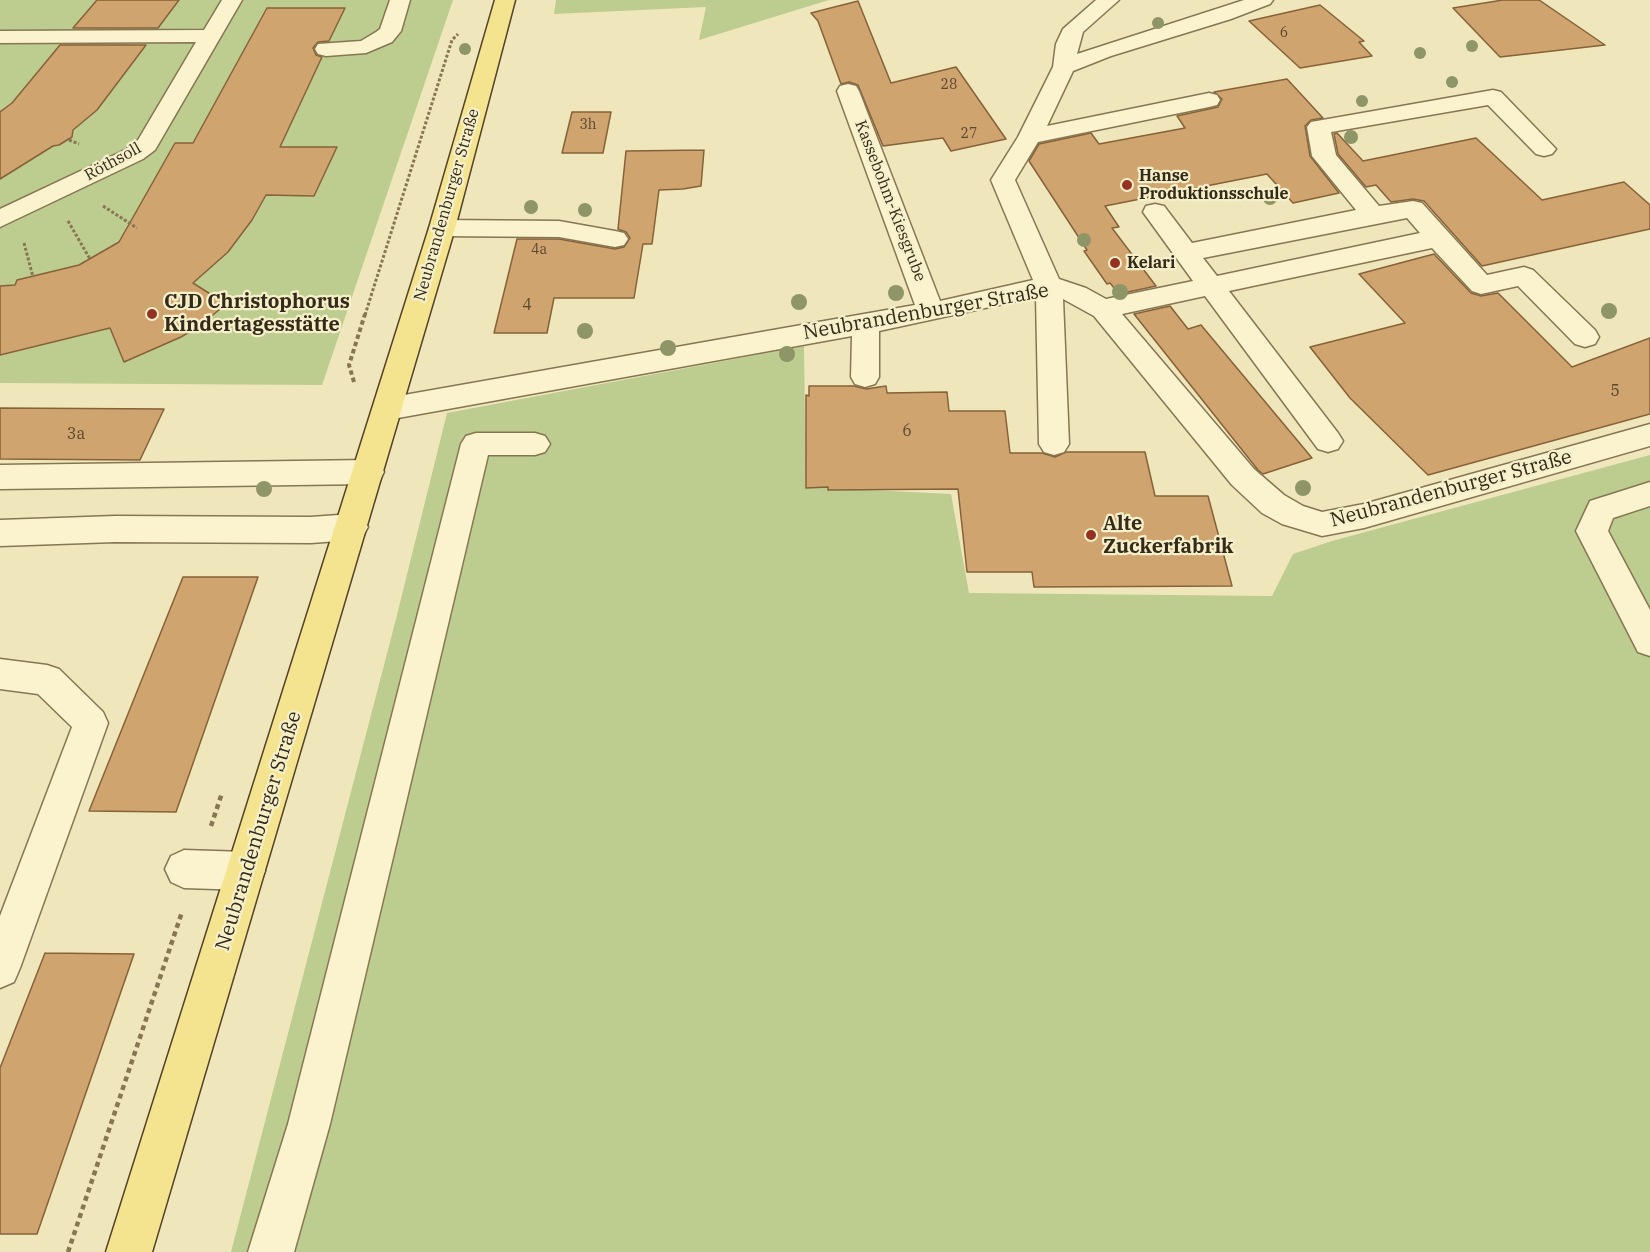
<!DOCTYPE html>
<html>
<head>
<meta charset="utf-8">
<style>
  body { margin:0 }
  canvas { display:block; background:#efe6bb }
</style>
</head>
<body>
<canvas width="1650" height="1252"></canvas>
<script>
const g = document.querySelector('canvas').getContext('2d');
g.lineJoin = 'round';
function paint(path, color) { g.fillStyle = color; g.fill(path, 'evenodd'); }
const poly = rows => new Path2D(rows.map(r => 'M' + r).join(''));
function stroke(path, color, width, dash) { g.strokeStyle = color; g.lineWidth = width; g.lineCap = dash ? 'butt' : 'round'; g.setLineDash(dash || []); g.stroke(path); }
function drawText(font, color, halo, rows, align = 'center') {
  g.font = font + ' "IBM Plex Serif",serif'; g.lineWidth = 4.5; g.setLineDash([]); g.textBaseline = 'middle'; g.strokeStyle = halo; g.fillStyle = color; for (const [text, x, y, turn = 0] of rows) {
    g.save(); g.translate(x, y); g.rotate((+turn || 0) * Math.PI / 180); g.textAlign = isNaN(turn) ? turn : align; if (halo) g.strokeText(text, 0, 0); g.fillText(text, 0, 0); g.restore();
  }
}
paint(poly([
  [0,0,453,0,322,385,0,383],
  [556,0,829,0,699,40,706,7,554,14],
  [804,346,806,487,951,494,969,593,1272,596,1293,554,1332,541,1650,455,1650,1252,231,1252,396,619,447,413]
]), '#bdcd8f');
const building = poly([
  [97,0,179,0,158,28,73,28,97,0],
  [1503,0,1539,0,1605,45,1500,57,1453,8,1503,0],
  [858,1,891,83,956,67,1006,139,951,151,943,138,883,146,858,85,849,82,841,84,818,21,811,13,858,1],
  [1320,5,1364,41,1359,42,1372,56,1300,68,1249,21,1320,5],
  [267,8,345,8,329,41,318,42,313,48,316,55,322,57,280,147,337,147,314,196,266,195,252,220,228,252,193,283,226,304,201,325,181,337,124,362,110,328,0,355,0,286,15,285,17,280,79,265,119,242,175,143,193,143,267,8],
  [60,45,146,45,97,110,73,130,72,137,59,145,53,146,0,179,0,112,12,103,60,45],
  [1287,79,1323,118,1311,120,1305,126,1310,156,1339,193,1293,203,1267,174,1105,206,1119,227,1112,228,1156,286,1119,294,1110,283,1107,284,1084,251,1087,250,1029,161,1039,144,1091,133,1099,144,1185,128,1177,116,1218,107,1222,99,1214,92,1287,79],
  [572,112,611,112,603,153,562,153,572,112],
  [1337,133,1363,161,1476,138,1542,200,1624,182,1650,205,1650,229,1482,266,1424,201,1413,199,1391,202,1376,185,1366,187,1338,154,1334,134,1337,133],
  [704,150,701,186,683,189,659,190,652,244,643,244,634,298,554,298,547,333,494,333,517,239,559,239,615,249,624,247,630,238,626,232,618,229,626,151,704,150],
  [1434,254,1471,293,1481,296,1498,293,1572,367,1650,338,1650,414,1428,475,1350,398,1310,347,1405,323,1359,274,1434,254],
  [1170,306,1188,329,1201,325,1312,458,1263,474,1258,470,1134,314,1170,306],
  [809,386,854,386,866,389,886,386,887,393,947,392,949,411,1005,411,1010,453,1042,453,1055,457,1066,452,1145,452,1155,496,1208,496,1232,586,1034,587,1032,572,967,572,958,489,828,490,828,487,806,488,806,395,809,396,809,386],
  [0,408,164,409,140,460,0,459,0,408],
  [183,577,258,577,176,812,89,811,183,577],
  [45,953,134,954,37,1234,0,1234,0,1068,45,953]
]);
paint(building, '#cfa46f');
stroke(building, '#866239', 1.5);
const minor = poly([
  [222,0,242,0,155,150,143,159,0,227,0,209,127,149,138,140,196,42,0,43,0,31,204,30,222,0],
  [390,0,410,0,401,31,392,42,366,53,326,56,318,54,315,49,318,44,361,41,376,32,380,29,390,0],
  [1096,0,1119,0,1083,32,1077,54,1244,0,1273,0,1270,4,1231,19,1111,56,1073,71,1047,126,1209,93,1217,95,1220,100,1217,105,1209,107,1038,142,1015,180,1059,279,1086,288,1106,299,1193,281,1143,212,1146,206,1155,204,1164,206,1192,243,1356,210,1312,156,1307,127,1311,122,1493,90,1501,92,1556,149,1552,154,1544,156,1536,154,1488,105,1331,132,1336,155,1379,206,1413,201,1422,203,1487,275,1524,267,1533,270,1595,330,1599,337,1595,344,1585,347,1575,344,1518,286,1481,294,1472,291,1432,248,1229,291,1338,433,1343,441,1338,449,1328,452,1318,449,1205,296,1122,314,1254,469,1284,495,1303,506,1322,512,1364,504,1650,424,1650,446,1364,528,1322,536,1282,524,1262,513,1232,485,1094,316,1063,299,1069,444,1064,452,1054,455,1044,452,1039,444,1036,297,879,331,879,377,875,384,865,387,855,384,851,377,852,336,387,420,377,417,373,409,377,401,387,398,915,305,837,91,840,86,848,84,856,86,859,91,940,301,1033,280,991,180,1018,137,1053,67,1056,44,1063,29,1096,0],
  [1407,218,1420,233,1217,276,1203,258,1407,218],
  [442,220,559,221,615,231,624,233,628,239,624,245,615,247,559,237,442,236,433,234,429,228,433,222,442,220],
  [476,433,535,433,545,436,550,444,545,452,535,455,488,455,330,1124,294,1252,248,1252,288,1124,461,444,466,436,476,433],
  [369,460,380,464,384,472,380,480,369,484,0,489,0,465,369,460],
  [1650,482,1650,506,1613,518,1608,531,1650,610,1650,656,1638,652,1576,531,1590,501,1650,482],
  [352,514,363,518,368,527,363,536,352,540,311,543,115,542,0,546,0,520,115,516,311,517,352,514],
  [0,659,47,665,59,669,103,712,108,723,20,968,14,982,0,988,0,916,72,727,38,694,0,689,0,659],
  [184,850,246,852,259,858,265,871,259,884,246,890,184,888,171,882,165,869,171,856,184,850]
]);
const major = poly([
  [495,0,515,0,455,228,152,1252,106,1252,429,228,495,0]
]);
stroke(minor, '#867654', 3);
stroke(major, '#534329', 3);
stroke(poly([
  [69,140,79,144],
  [103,206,137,228],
  [68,221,90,259],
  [24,243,33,277],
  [365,315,452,40,458,34]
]), '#867654', 3, [3, 2]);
stroke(poly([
  [354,382,349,365,365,314]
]), '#867654', 4, [4.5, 3]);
stroke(poly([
  [211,826,222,793],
  [68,1252,182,912]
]), '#867654', 4.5, [5, 4]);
paint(minor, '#faf3ce');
paint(major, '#f5e48f');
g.fillStyle = '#8e9566';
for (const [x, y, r] of [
  [1158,23,6],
  [1472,46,6],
  [465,49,6],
  [1420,53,6],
  [1452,82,6],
  [1362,101,6],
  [1351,137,7],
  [1270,198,7],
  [531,207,7],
  [585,210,7],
  [1084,240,7],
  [1120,292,8],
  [896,293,8],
  [799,302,8],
  [1609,311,8],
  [585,331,8],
  [668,348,8],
  [787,354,8],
  [1303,488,8],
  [264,489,8]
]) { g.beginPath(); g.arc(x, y, r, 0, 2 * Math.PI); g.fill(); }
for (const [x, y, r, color] of [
  [1127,185,6,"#973223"],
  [1115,263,6,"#973223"],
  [152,314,6,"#973223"],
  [1091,535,6,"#973223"]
]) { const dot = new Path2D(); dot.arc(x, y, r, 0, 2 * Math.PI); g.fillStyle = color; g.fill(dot); stroke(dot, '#f6f0ca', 2); }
drawText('14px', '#5b482f', null, [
  ["6",1284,33],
  ["28",949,85],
  ["3h",588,125],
  ["27",969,134],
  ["4a",539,250]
]);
drawText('16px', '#342a1a', '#f6f0ca', [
  ["Röthsoll",113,162,-29],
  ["Kassebohm-Kiesgrube",890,201,69],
  ["Neubrandenburger Straße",447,205,-74]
]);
drawText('bold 16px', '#342a1a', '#f6f0ca', [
  ["Hanse",1139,176],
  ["Produktionsschule",1139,194],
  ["Kelari",1127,263]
], 'left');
drawText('16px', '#5b482f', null, [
  ["4",527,305],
  ["5",1615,391],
  ["6",907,431],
  ["3a",76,434]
]);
drawText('bold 20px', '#342a1a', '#f6f0ca', [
  ["CJD Christophorus",164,302],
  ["Kindertagesstätte",164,325],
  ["Alte",1103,524],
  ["Zuckerfabrik",1103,547]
], 'left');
drawText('20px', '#342a1a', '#f6f0ca', [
  ["Neubrandenburger Straße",926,312,-10],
  ["Neubrandenburger Straße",1451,489,-15],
  ["Neubrandenburger Straße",259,831,-73]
]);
</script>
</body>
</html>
